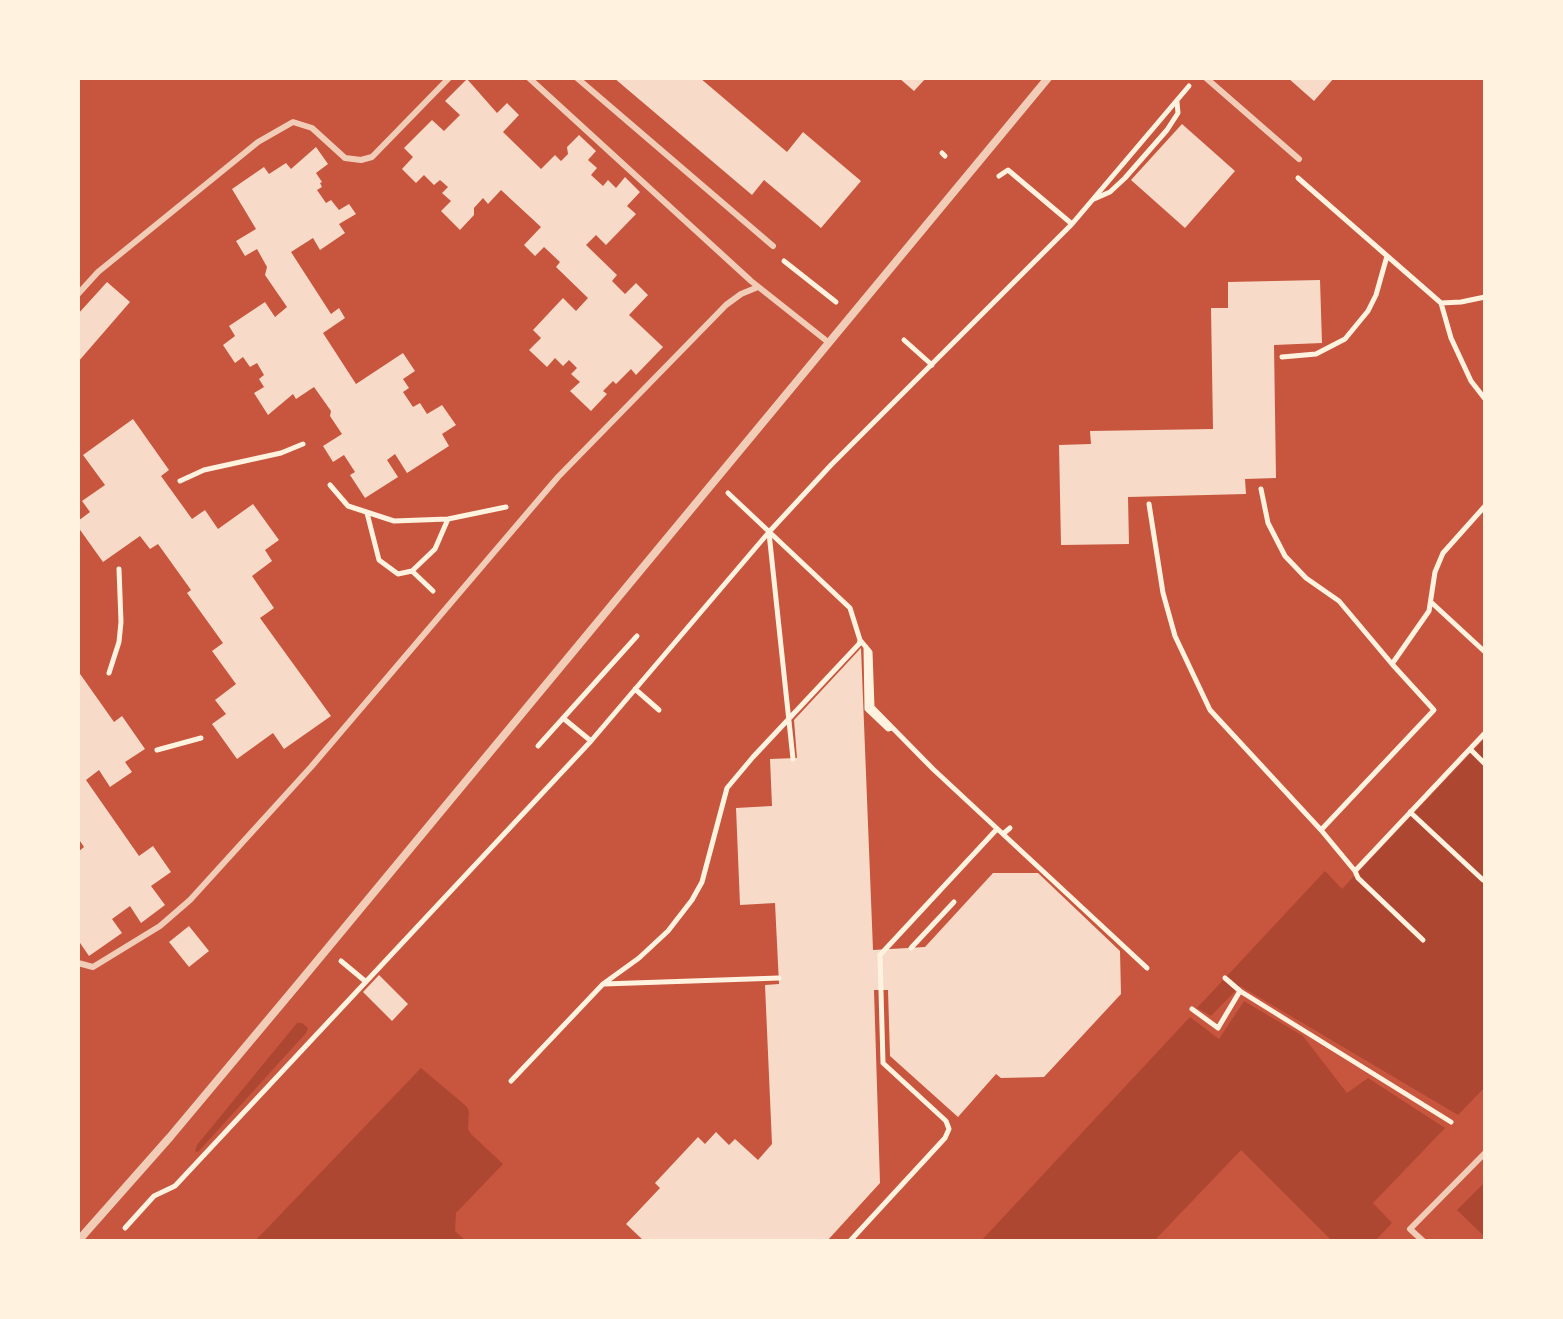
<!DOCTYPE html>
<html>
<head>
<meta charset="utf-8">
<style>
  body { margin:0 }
  #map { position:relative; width:1563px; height:1319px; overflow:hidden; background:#c8553d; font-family:"Fira Sans Condensed",sans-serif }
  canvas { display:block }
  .frame { position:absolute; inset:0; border:80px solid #fff3e0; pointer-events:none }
</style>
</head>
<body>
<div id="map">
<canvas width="1563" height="1319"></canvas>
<div class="frame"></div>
</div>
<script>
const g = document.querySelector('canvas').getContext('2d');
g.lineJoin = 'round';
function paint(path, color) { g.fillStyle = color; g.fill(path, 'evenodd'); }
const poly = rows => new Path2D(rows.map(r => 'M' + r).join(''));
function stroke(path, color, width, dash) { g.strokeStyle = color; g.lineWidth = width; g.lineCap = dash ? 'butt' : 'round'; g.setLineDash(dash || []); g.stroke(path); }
paint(poly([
  [1485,738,1485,1087,1458,1115,1240,986,1211,1016,1197,1008,1325,871,1342,889],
  [1244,1001,1303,1036,1347,1093,1368,1078,1445,1128,1373,1203,1392,1223,1375,1241,1332,1241,1241,1150,1154,1241,981,1241,1190,1017,1219,1039],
  [297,1023,302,1023,308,1028,306,1033,198,1152,195,1151,197,1145],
  [421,1068,466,1106,469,1111,468,1129,471,1134,503,1164,456,1213,455,1231,466,1241,255,1241],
  [1485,1182,1485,1237,1457,1210]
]), '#ae4732');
paint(poly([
  [614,78,700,78,787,152,803,132,861,181,821,228,764,180,752,195],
  [899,78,926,78,914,91],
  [1288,78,1334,78,1314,101],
  [467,79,497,113,507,103,519,115,503,132,541,169,555,155,561,161,568,154,567,147,579,135,596,151,588,160,597,168,591,175,603,186,608,180,616,188,625,177,640,192,627,206,636,214,606,245,596,235,586,245,617,275,612,281,625,294,636,283,648,295,629,315,663,347,636,375,631,369,616,384,613,381,603,391,607,394,591,411,570,391,580,382,571,374,577,368,569,360,563,366,555,358,547,367,529,350,541,338,533,330,563,298,576,311,588,298,556,267,560,262,544,247,535,256,524,245,541,227,501,190,488,204,483,198,474,208,474,215,460,230,441,211,451,201,442,193,448,187,440,180,434,185,424,175,416,183,402,169,413,157,404,148,432,120,444,131,460,115,445,101],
  [1182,124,1235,171,1185,228,1131,180],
  [316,147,328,164,316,173,322,182,320,183,322,187,317,190,326,203,331,200,339,210,349,204,356,214,339,224,345,233,320,250,313,238,291,252,331,314,339,308,345,318,323,333,356,384,403,353,415,371,403,379,409,388,403,392,413,407,420,403,427,414,442,405,456,425,442,434,449,446,407,473,395,454,387,460,398,477,365,498,350,475,355,472,344,455,333,462,323,446,342,434,330,416,331,411,314,387,296,399,293,394,268,415,254,393,264,387,259,379,264,375,257,363,250,367,243,357,235,363,223,345,235,336,229,326,265,302,275,317,287,307,265,275,267,267,257,249,245,256,236,241,256,229,232,189,264,167,269,174,286,163,291,169],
  [1320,280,1322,343,1274,345,1276,478,1245,479,1246,494,1128,497,1129,544,1061,545,1059,445,1091,444,1090,431,1213,429,1211,308,1228,308,1228,282],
  [107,282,130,302,78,362,78,314],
  [133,419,169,470,161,476,192,519,205,510,218,529,253,504,279,540,265,550,272,561,252,576,274,608,260,618,331,716,284,749,273,733,237,759,212,724,226,714,215,700,236,684,212,651,223,643,187,593,191,590,158,544,150,549,140,536,103,562,78,527,78,521,90,512,82,501,105,485,83,455],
  [861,648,873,950,925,947,993,873,1038,873,1120,951,1121,994,1044,1077,1001,1078,996,1074,958,1117,890,1056,888,990,874,990,880,1183,827,1241,644,1241,626,1224,660,1188,655,1183,698,1137,705,1144,716,1132,729,1145,735,1139,758,1160,772,1144,765,985,779,984,775,903,740,905,736,808,772,806,770,759,797,758,794,720],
  [78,671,114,722,122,716,145,749,125,762,132,772,110,787,99,770,86,780,139,856,153,846,171,872,151,886,165,905,141,923,130,906,112,919,122,933,89,956,78,940,78,852,84,847,78,838],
  [189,926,209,951,189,967,169,942],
  [379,975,408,1004,392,1021,363,992]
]), '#f7dbc8');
stroke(poly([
  [942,153,945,156],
  [999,176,1008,170,1072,224],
  [1298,178,1441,303,1451,338,1471,381,1485,399],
  [1094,199,1110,192,1125,178,1167,130,1178,113,1177,102],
  [784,261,836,302],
  [1441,303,1461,302,1485,297],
  [904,340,932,365],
  [1282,357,1316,354,1345,339,1368,311,1376,295,1387,256],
  [180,481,204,470,281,453,303,444],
  [330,485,348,506,394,521,448,519,506,507],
  [1261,489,1268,523,1285,556,1306,578,1339,601,1392,664],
  [1149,504,1163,593,1175,636,1210,710,1321,830,1434,710,1392,664,1429,611,1435,572,1443,553,1485,506],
  [367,513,379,560,398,574,412,571,435,549,448,519],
  [769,533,793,759],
  [412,571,433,591],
  [1432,603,1485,652],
  [860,640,870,652,872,707,933,769,1147,968],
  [866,647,867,709,888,729,892,728],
  [109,673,119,642,121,622,119,569],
  [635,689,659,710],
  [563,718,591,741],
  [538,746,637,636],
  [1470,749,1485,764],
  [157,750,201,738],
  [1410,812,1483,880],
  [1321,830,1355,871],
  [1003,834,1010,828],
  [1423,940,1358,878,1355,871,1485,733],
  [911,948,954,902],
  [341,961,365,981],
  [1225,978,1240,991],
  [604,984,779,978],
  [1192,1009,1218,1028,1240,991,1451,1122],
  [511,1081,603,984,639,958,668,931,692,900,702,882,727,788,753,757,859,644,860,640,850,608,728,493],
  [125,1228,154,1196,175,1186,591,741,769,532,831,465,1072,224,1189,86],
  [850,1241,945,1138,949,1129,946,1121,883,1063,880,955,997,829]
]), '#fff3e0', 5);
stroke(poly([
  [529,78,751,281,828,342],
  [577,78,773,246],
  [1206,78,1299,159],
  [78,294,98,272,258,142,293,122,312,128,345,158,361,160,372,157,449,78],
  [78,963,93,967,160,926,190,900,311,767,558,477,726,305,741,294,758,287],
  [1423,1241,1410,1229,1485,1153]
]), '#f1ccb7', 6);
stroke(poly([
  [78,1241,170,1137,298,984,1048,78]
]), '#f1ccb7', 8);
</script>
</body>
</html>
